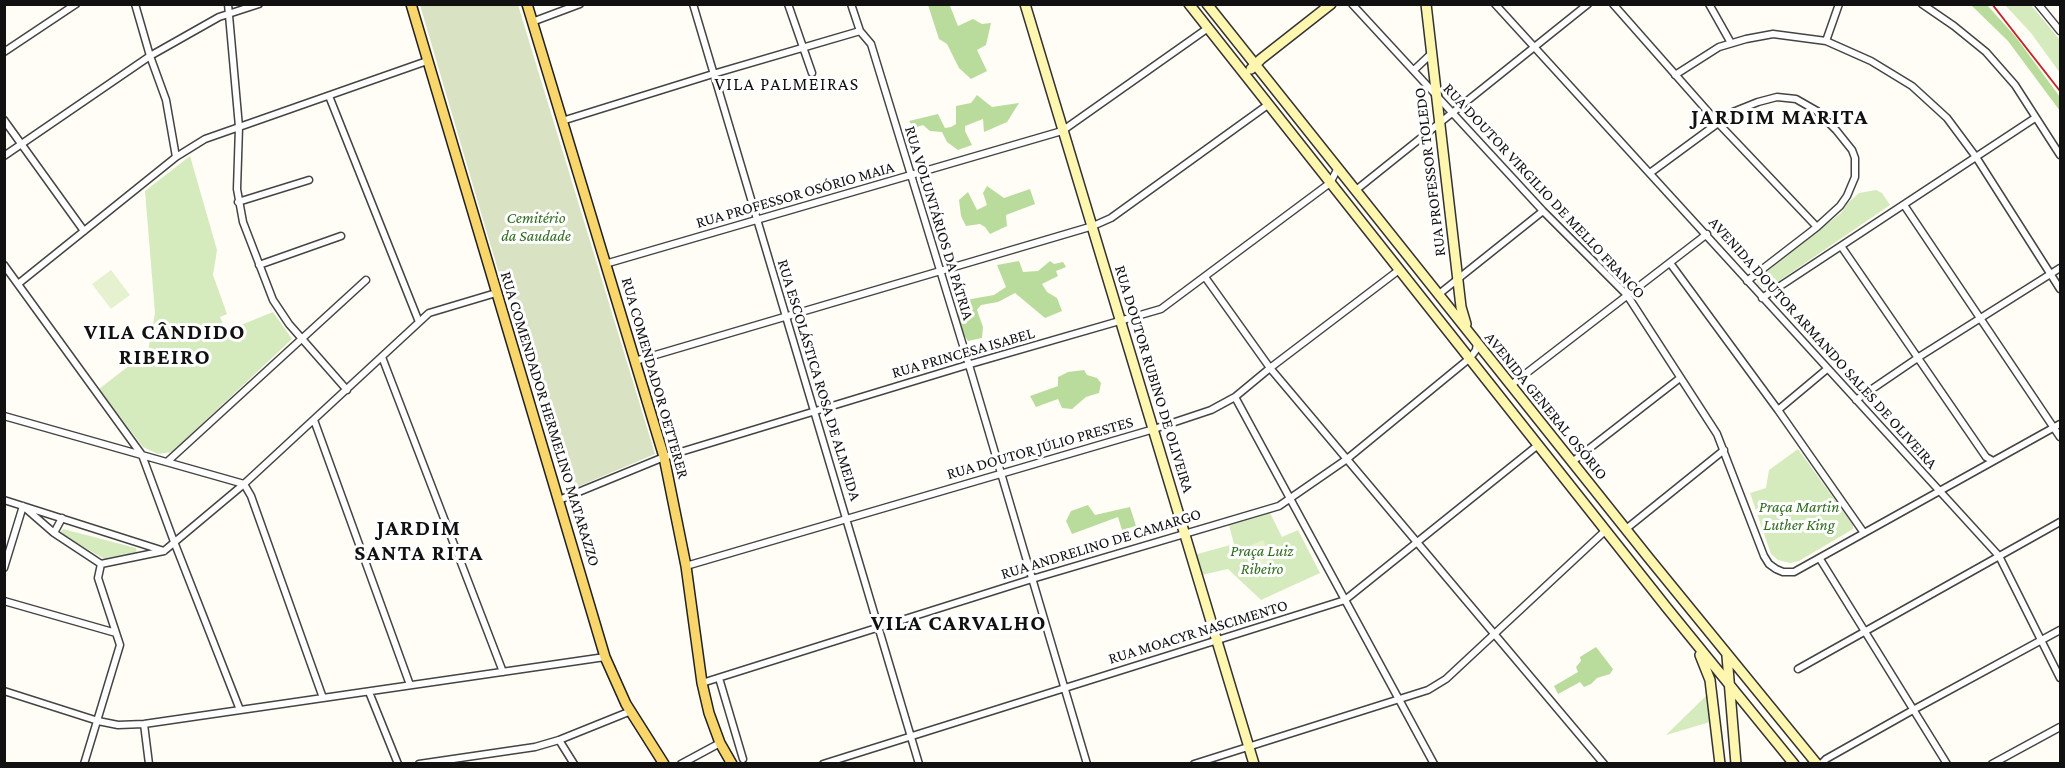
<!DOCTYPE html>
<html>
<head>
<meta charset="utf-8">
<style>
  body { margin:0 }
  #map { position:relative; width:2065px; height:768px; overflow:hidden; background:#fffdf5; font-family:"Crimson Pro",serif }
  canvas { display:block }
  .frame { position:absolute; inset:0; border:6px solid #111; pointer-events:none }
</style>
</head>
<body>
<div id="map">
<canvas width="2065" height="768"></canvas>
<div class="frame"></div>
</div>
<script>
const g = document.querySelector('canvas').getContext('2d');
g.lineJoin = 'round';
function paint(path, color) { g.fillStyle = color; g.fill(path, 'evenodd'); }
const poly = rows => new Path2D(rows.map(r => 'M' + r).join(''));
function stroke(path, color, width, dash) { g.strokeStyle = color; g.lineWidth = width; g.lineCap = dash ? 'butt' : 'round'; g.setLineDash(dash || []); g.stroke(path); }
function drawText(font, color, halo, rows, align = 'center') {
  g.font = font + ' "Crimson Pro",serif'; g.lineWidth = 6; g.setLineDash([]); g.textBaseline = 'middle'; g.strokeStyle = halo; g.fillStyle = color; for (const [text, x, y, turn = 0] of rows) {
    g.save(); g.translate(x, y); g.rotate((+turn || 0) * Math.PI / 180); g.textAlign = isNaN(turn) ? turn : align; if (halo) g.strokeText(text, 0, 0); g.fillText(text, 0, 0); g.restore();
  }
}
paint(poly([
  [2005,5,2031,5,2060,40,2060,73,2031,33],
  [190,156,217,250,213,275,227,314,220,317,226,331,273,312,292,339,172,452,158,454,143,447,99,389,148,351,155,313,145,191],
  [1876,190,1882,193,1890,205,1773,285,1766,289,1758,285,1757,280,1761,276,1841,213,1849,202,1859,193],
  [1798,449,1853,525,1853,529,1799,561,1790,563,1778,560,1771,554,1750,493,1766,488,1769,470],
  [1270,513,1282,537,1298,530,1320,573,1261,600,1228,569,1202,575,1194,555,1234,544,1229,525],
  [63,529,136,548,137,553,106,560,62,534,61,532],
  [1708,694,1710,722,1666,735]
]), '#d5ebbd');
paint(poly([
  [928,5,953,5,950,6,958,26,973,19,982,24,991,23,986,45,977,50,987,71,971,79,959,68,947,44,939,39],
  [1971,5,1987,5,2015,36,2060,97,2060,111,2008,41],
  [977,95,992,107,1019,103,1007,122,984,132,983,119,965,126,965,131,972,145,958,150,947,142,942,132,930,131,923,125,914,128,909,121,938,114,945,128,951,127,956,124,956,106,971,103],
  [987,186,1004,198,1030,189,1035,204,1006,215,1007,226,990,234,985,227,980,224,966,226,961,216,959,200,968,192,977,210,987,205,983,193],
  [1019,261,1023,272,1038,271,1050,261,1054,264,1063,262,1066,267,1056,271,1058,276,1042,284,1047,292,1057,298,1062,311,1045,318,1015,293,998,302,981,305,977,310,983,327,982,338,968,341,956,323,960,301,994,295,1006,287,997,265],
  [1084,370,1087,375,1097,378,1101,383,1099,393,1086,397,1072,409,1062,408,1058,399,1036,407,1030,396,1058,386,1058,377,1068,372],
  [1088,505,1095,515,1130,507,1136,526,1122,530,1118,517,1072,534,1066,521,1071,511],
  [1596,647,1613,669,1610,674,1597,678,1591,684,1584,687,1580,682,1558,694,1554,686,1578,672,1576,667,1581,661,1580,657]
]), '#b9dc9c');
paint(poly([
  [420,5,518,5,655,454,568,491,565,489,489,240]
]), '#d9e3c4');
paint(poly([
  [111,270,130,295,111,309,92,284],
  [1263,540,1276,569,1256,578,1243,549]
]), '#e6f2cf');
const street = poly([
  [135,4,150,56,166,100,176,157],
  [228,4,239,127,237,189,243,222,273,300,289,324,347,390],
  [693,4,919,764],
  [788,4,812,73],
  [851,4,860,31,871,44,969,365,1087,764],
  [1352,4,1543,211,1627,295,1717,434,1764,556,1769,564,1776,569,1783,572,1794,572,2060,424],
  [1495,4,1999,556,2060,678],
  [1613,4,1718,123,1817,227],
  [1709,4,1731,43],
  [1922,4,1954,26,1986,52,2015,85,2060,155],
  [2038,4,2060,31],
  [532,22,580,4],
  [1826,41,1839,4],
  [4,52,76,4],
  [1414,70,1431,54],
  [1675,75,1719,47,1746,39,1773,34,1826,41,1871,61,1912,86,1947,118,1976,157,2060,289],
  [329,96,419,322],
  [4,120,84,231],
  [562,121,713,74,860,31],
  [4,156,150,56,219,17,259,4],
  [1650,173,1733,112,1758,102,1777,97,1796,99,1817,111,1836,130,1852,150,1855,158,1855,177,1847,196,1840,206,1817,227,1747,281],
  [1356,190,1588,4],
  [238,202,309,180],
  [1904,205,2060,437],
  [1841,246,1986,457,1993,461],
  [1670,263,1778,410,1864,533],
  [605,264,1062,131,1208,28],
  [4,265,142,455,173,539,240,710],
  [259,265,341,236],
  [1205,277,1270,368,1604,764],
  [18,284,176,157,205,139,427,61],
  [1439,294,1543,211],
  [1762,298,2035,118],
  [382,357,503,672],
  [635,361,1093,226,1111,218,1269,104],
  [1511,385,1707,234],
  [1235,397,1434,764],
  [1856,400,1922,355,2060,268],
  [1778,410,1827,369],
  [4,416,244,484],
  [314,420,410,685],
  [167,462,366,280],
  [1572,462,1680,378],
  [244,484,251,496,323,698],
  [4,500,164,551],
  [559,500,664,457,967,365,1161,309,1330,183,1338,168],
  [23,506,54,533,101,564,164,551,244,484,429,313,496,293],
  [1626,529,1724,450],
  [54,533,62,518],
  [1820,559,1947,764],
  [686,566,1154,429,1211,410,1235,397,1270,368,1399,270],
  [4,568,23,506],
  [4,601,116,633],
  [1798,669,2060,522],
  [719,678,743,759],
  [702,683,1032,579,1279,506,1347,459,1470,358,1476,350,1477,343],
  [4,691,98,721,118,725,144,724,605,657],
  [369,692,398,764],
  [144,724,149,764],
  [559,740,574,764],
  [84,764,120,645,98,578,101,564],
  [419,764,535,747,559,740,631,711],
  [681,764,720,743],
  [823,764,1345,600,1538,445],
  [1194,764,1428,690,1446,679,1606,530],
  [1821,764,1826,759,1913,710,2060,630],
  [1992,764,2060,727]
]);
const secondary = poly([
  [1025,4,1254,764],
  [1189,4,1667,608,1794,764],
  [1207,4,1648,557,1817,764],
  [1426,4,1461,307,1466,324],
  [1251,69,1261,59,1331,4],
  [1700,655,1710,680,1720,764],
  [1727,656,1736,764]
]);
const primary = poly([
  [411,4,605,657,626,704,664,764],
  [527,4,664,457,686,566,702,683,709,713,720,743,732,764]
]);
stroke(street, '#444', 9);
stroke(secondary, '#333', 12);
stroke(primary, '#222', 12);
stroke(street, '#fff', 6);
stroke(secondary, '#fff6b0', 9);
stroke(primary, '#f9d66b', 9);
stroke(poly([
  [1992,4,2060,91]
]), '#c4262e', 2);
drawText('16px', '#111', '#fff', [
  ["RUA PROFESSOR TOLEDO",1430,172,-97],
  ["RUA DOUTOR VIRGILIO DE MELLO FRANCO",1544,191,47],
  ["RUA PROFESSOR OSÓRIO MAIA",795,195,-16],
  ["RUA VOLUNTÁRIOS DA PÁTRIA",939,223,73],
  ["AVENIDA DOUTOR ARMANDO SALES DE OLIVEIRA",1823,343,48],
  ["RUA PRINCESA ISABEL",963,353,-16],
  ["RUA COMENDADOR OETTERER",655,378,74],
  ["RUA DOUTOR RUBINO DE OLIVEIRA",1154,379,73],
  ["RUA ESCOLÁSTICA ROSA DE ALMEIDA",819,380,73],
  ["AVENIDA GENERAL OSÓRIO",1546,406,51],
  ["RUA COMENDADOR HERMELINO MATARAZZO",550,419,73],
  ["RUA DOUTOR JÚLIO PRESTES",1040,448,-16],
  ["RUA ANDRELINO DE CAMARGO",1101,544,-17],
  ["RUA MOACYR NASCIMENTO",1198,632,-17]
]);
drawText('italic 16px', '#2f6b1f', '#fff', [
  ["Cemitério",536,218],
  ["da Saudade",536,236],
  ["Praça Martin",1799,507],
  ["Luther King",1799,525],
  ["Praça Luiz",1262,551],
  ["Ribeiro",1262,569]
]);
g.letterSpacing = '1.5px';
drawText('18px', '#111', '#fff', [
  ["VILA PALMEIRAS",787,84]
]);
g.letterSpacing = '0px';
g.letterSpacing = '1.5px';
drawText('bold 22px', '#111', '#fff', [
  ["JARDIM MARITA",1780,117],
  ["VILA CÂNDIDO",165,332],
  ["RIBEIRO",165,357],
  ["JARDIM",419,528],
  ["SANTA RITA",419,553],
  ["VILA CARVALHO",959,623]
]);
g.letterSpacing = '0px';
</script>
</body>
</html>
